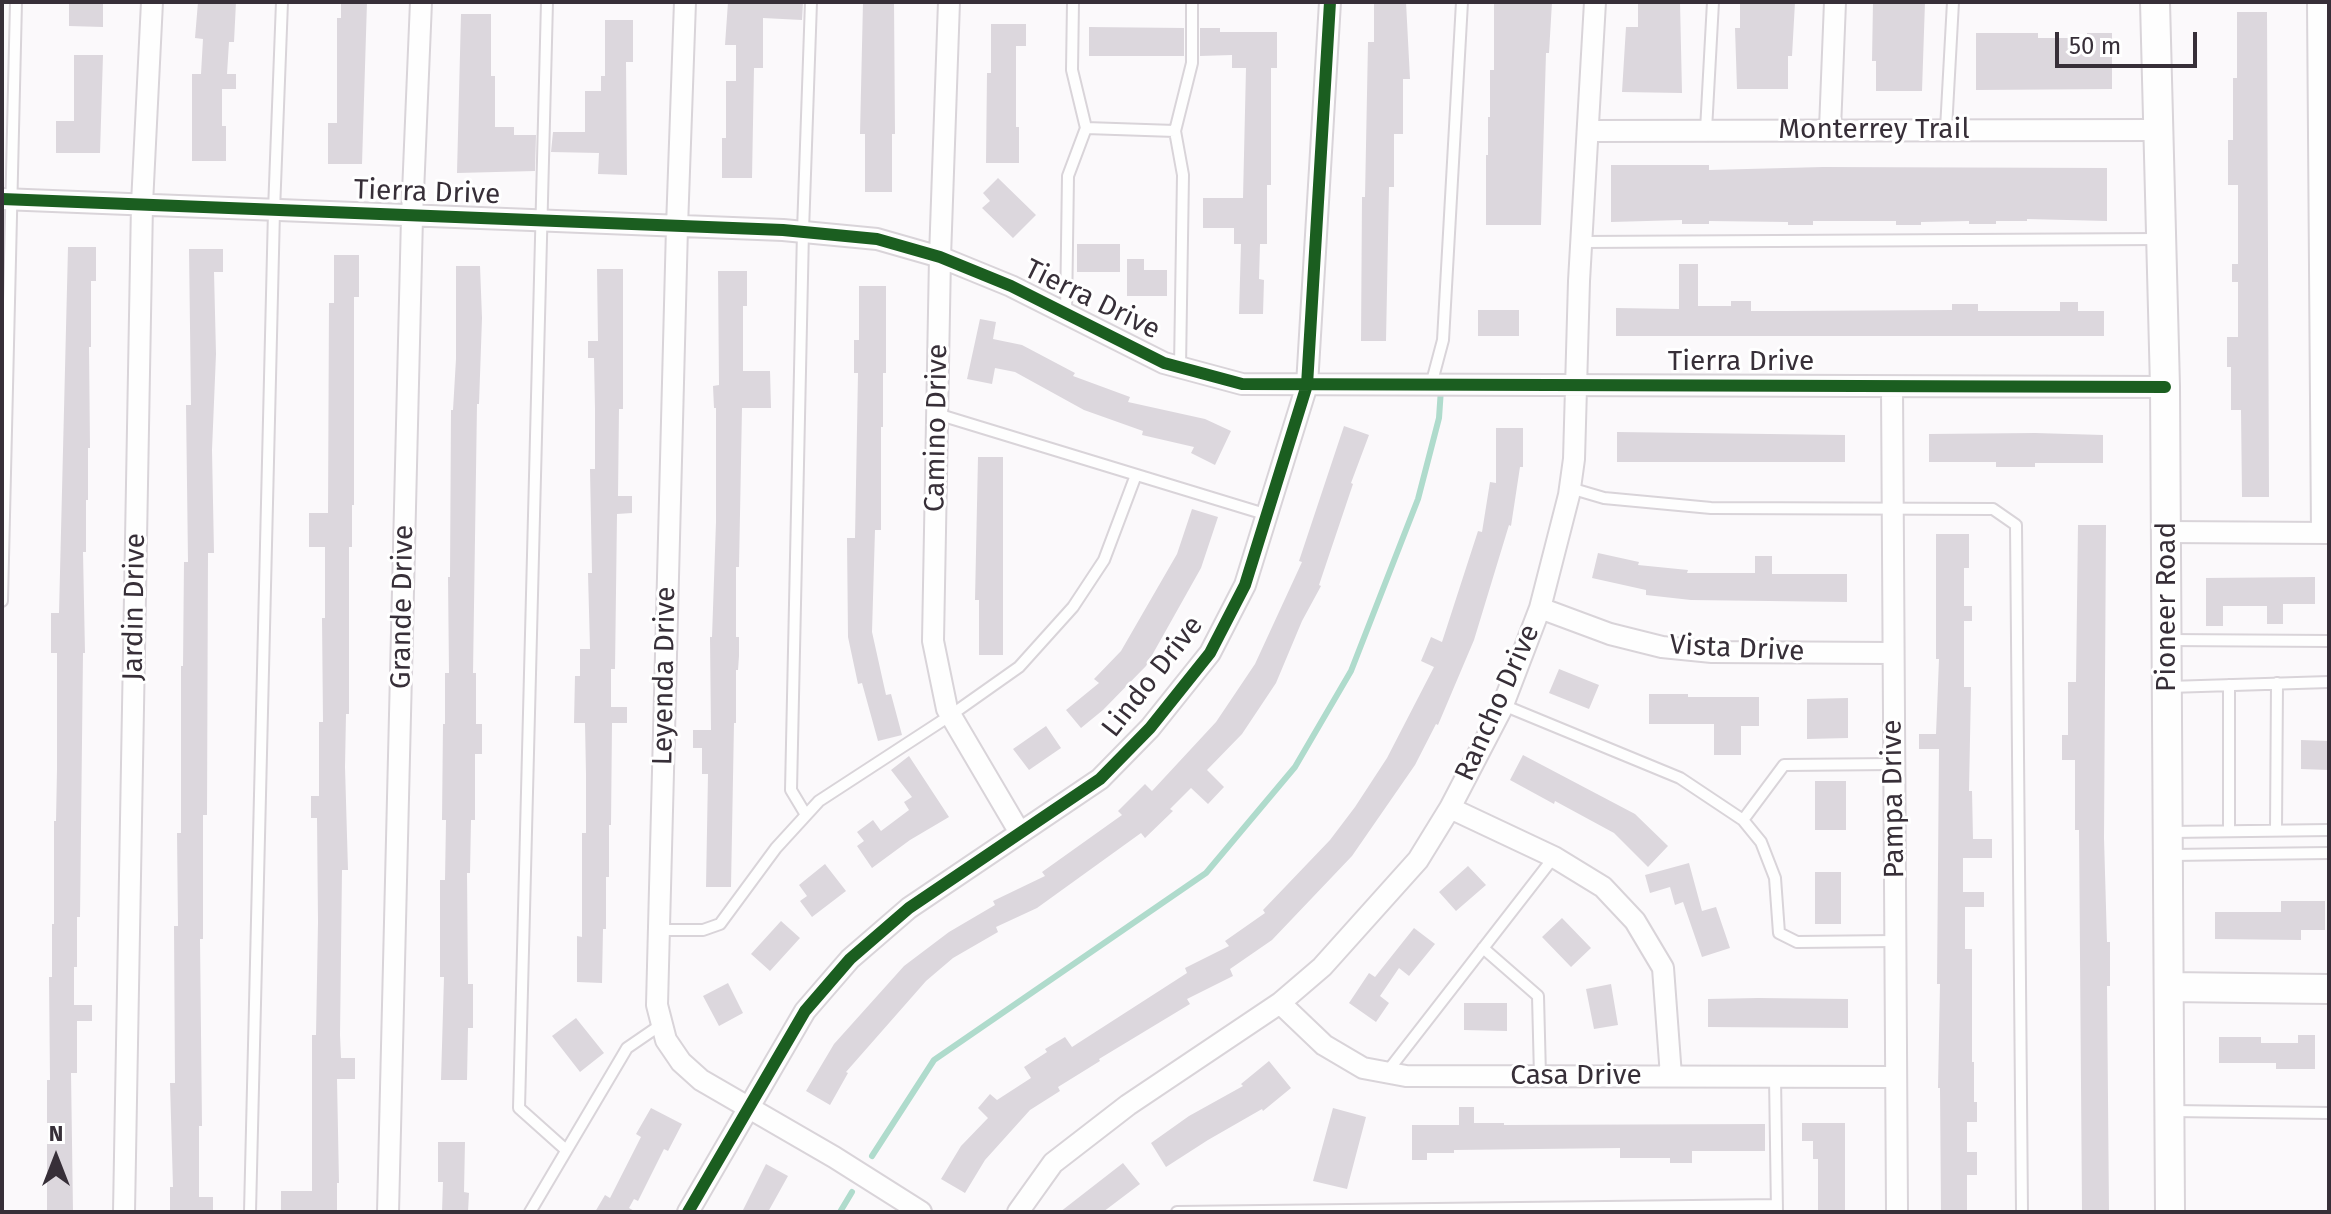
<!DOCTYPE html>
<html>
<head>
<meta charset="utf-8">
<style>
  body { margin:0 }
  #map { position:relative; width:2331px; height:1214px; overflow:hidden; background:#fbf9fb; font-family:"Fira Sans",sans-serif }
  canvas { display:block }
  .frame { position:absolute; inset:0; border:4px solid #372f38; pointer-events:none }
  .north { position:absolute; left:16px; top:1118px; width:80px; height:80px; -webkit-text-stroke:6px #fff; paint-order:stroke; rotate:0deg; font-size:22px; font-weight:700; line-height:32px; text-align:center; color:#372f38 }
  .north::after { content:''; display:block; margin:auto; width:28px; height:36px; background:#372f38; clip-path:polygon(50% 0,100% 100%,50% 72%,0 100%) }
  .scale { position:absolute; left:2055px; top:32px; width:142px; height:36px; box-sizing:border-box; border:4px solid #372f38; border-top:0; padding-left:10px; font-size:24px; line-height:28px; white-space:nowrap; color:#372f38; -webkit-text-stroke:6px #fff; paint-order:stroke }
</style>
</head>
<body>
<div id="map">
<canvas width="2331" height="1214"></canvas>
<div class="frame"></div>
<div class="north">N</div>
<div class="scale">50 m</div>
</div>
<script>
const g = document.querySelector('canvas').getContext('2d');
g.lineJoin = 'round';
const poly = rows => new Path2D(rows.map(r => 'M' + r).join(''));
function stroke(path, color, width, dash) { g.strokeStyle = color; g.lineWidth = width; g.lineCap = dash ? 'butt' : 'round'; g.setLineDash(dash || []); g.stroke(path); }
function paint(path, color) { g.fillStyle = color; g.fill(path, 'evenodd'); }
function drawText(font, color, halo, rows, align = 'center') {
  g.font = font + ' "Fira Sans",sans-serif'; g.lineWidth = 6; g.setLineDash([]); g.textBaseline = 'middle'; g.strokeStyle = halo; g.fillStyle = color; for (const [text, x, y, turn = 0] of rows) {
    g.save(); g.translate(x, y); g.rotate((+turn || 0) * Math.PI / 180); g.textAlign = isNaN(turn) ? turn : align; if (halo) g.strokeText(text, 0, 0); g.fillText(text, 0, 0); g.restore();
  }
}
stroke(poly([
  [872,1156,934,1060,1206,873,1295,767,1351,671,1418,499,1439,418,1441,389],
  [840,1212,852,1192]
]), '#afdbcc', 6);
paint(poly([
  [69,2,103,2,103,27,69,26],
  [198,2,236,2,234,42,229,42,227,74,236,74,236,89,222,89,222,126,226,126,226,161,192,161,192,74,201,74,203,39,195,38],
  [341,2,367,2,362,164,328,164,328,123,337,123,337,18,341,18],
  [728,2,803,2,802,20,763,18,763,68,754,68,752,178,722,178,722,138,726,138,726,81,736,81,736,45,725,45],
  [863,2,894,2,895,134,892,134,892,192,865,192,865,134,860,134],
  [1374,2,1406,2,1410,79,1403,79,1403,134,1394,134,1394,187,1389,187,1386,341,1361,341,1362,197,1365,197,1368,42,1374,42],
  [1494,2,1552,2,1549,53,1546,53,1541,225,1486,225,1486,155,1488,155,1488,117,1490,117,1490,70,1494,70],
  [1638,2,1680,2,1682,93,1622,92,1626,27,1638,27],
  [1740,2,1795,2,1792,56,1788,56,1788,89,1737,89,1735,28,1740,28],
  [1873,2,1925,2,1922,91,1876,91,1876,61,1872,61],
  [2237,12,2267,12,2269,497,2242,497,2241,410,2231,410,2231,367,2227,367,2227,337,2238,337,2238,282,2232,282,2232,264,2238,264,2238,185,2228,185,2228,140,2233,140,2233,78,2237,78],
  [461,14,491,14,491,76,495,76,495,127,514,127,514,135,536,135,535,171,457,173],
  [605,20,633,20,633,62,626,62,627,175,598,174,599,153,551,152,553,132,585,132,585,91,601,91,601,76,605,76],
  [991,24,1026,24,1026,46,1016,46,1016,127,1019,127,1019,163,986,163,987,73,991,73],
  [1089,27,1184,28,1184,56,1089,56],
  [1200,28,1220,28,1220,32,1277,32,1277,68,1271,68,1271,185,1267,185,1267,244,1260,244,1259,279,1264,280,1263,314,1239,314,1241,244,1234,244,1234,228,1203,228,1203,198,1243,198,1246,68,1232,68,1232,55,1200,56],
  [1976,33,2038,33,2038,38,2087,38,2087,33,2112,33,2112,89,1976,90],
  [74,55,103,55,100,153,56,153,56,121,74,121],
  [1611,165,1709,165,1709,170,1823,167,2107,168,2107,221,2027,219,2027,221,1996,221,1996,224,1969,224,1969,221,1921,222,1921,225,1896,225,1896,221,1813,221,1813,225,1788,225,1788,222,1709,221,1709,224,1682,224,1682,220,1611,222],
  [998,178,1036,215,1013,238,982,208,990,201,983,193],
  [1077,244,1120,244,1120,272,1077,272],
  [68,247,96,247,96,281,91,281,91,347,89,347,90,448,88,448,88,500,86,500,86,552,83,552,85,653,83,653,80,917,77,917,77,967,74,967,74,1005,92,1005,92,1021,77,1021,77,1073,71,1073,73,1212,47,1212,47,1080,50,1080,49,977,52,977,52,924,54,924,54,821,56,821,57,769,57,653,51,653,51,613,59,613],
  [189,249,223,249,223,272,214,272,216,354,212,450,214,553,208,553,207,815,203,815,203,939,200,939,202,1126,199,1126,199,1197,213,1197,213,1212,170,1212,170,1187,173,1187,170,1083,175,1083,174,926,178,926,177,833,181,833,181,666,183,666,184,562,188,562,186,405,191,405],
  [334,255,359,255,359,297,354,297,354,505,352,505,352,547,349,547,349,714,346,714,345,767,348,870,342,870,340,1035,341,1058,355,1058,355,1079,337,1079,339,1183,337,1183,337,1212,281,1212,281,1191,312,1191,312,1035,316,1035,318,922,317,818,311,818,311,796,319,796,319,722,323,722,322,618,325,618,325,547,309,547,309,513,328,513,329,303,334,303],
  [1127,259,1144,259,1144,270,1167,270,1167,296,1127,296],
  [1679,264,1698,264,1698,306,1731,306,1731,301,1751,301,1751,311,1784,311,1952,310,1952,304,1978,304,1978,311,2060,311,2060,302,2078,302,2078,311,2104,311,2104,336,1616,336,1616,308,1679,309],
  [456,266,480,266,482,318,479,404,477,404,473,673,476,673,476,724,482,724,482,754,475,754,475,820,471,820,470,873,467,873,468,984,473,984,473,1028,468,1028,467,1080,441,1080,444,977,440,977,440,880,445,880,446,820,442,820,443,724,445,724,445,673,449,673,448,577,450,577,451,410,453,410,456,359],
  [597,269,623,269,623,409,619,409,618,496,632,496,632,513,617,514,615,669,611,669,611,707,627,707,627,723,612,723,611,825,609,825,609,877,606,877,606,929,603,929,602,983,577,982,577,936,582,937,582,833,586,833,586,774,585,723,574,723,575,676,580,676,580,649,590,649,588,573,592,573,590,469,595,469,595,409,594,358,588,358,588,341,598,341],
  [718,271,747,271,747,306,743,306,743,371,770,371,771,408,742,408,739,567,736,567,736,637,739,637,739,656,738,670,736,670,736,723,734,723,731,887,706,887,708,774,702,774,702,748,693,748,693,730,711,730,710,637,712,637,716,522,716,408,714,408,713,386,719,385],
  [859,286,886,286,886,373,883,373,883,427,881,427,881,530,875,530,872,632,886,695,891,694,902,735,878,741,862,683,858,684,848,637,847,538,855,538,858,373,854,373,854,340,859,340],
  [1478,310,1519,310,1519,336,1478,336],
  [980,319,996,322,993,339,1022,345,1075,373,1073,376,1130,397,1128,402,1205,419,1231,431,1215,465,1191,453,1194,447,1142,435,1143,431,1084,410,1015,372,995,368,992,384,967,379],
  [1344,426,1369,435,1351,483,1353,484,1319,585,1321,586,1302,621,1276,683,1242,734,1207,770,1224,787,1208,804,1191,788,1170,809,1173,811,1145,838,1141,833,1037,908,996,927,998,932,953,958,926,981,846,1072,848,1073,830,1105,806,1091,834,1044,904,966,949,932,995,905,993,901,1045,876,1042,872,1122,815,1118,811,1145,784,1152,791,1216,722,1255,664,1302,562,1299,561],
  [1496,428,1523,428,1523,467,1520,467,1511,526,1509,525,1474,640,1438,725,1436,724,1415,765,1352,856,1272,940,1230,969,1233,976,1187,999,1190,1004,1099,1059,1100,1061,1058,1087,1060,1091,1030,1110,985,1160,965,1193,941,1179,961,1146,988,1118,978,1108,990,1094,997,1100,1031,1078,1024,1067,1047,1052,1045,1049,1065,1037,1072,1047,1187,973,1185,968,1229,946,1225,941,1265,913,1263,910,1330,840,1355,807,1387,758,1434,667,1421,661,1431,637,1442,642,1478,531,1482,532,1490,482,1496,483],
  [1617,432,1845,435,1845,462,1617,462],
  [2035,433,2103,435,2103,463,2035,463,2035,467,1996,467,1996,462,1929,462,1929,434],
  [978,457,1003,457,1003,655,979,655,979,600,975,600],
  [1192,509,1218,517,1201,568,1146,666,1103,710,1081,728,1066,710,1099,683,1094,679,1121,651,1177,554],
  [2078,525,2106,525,2104,838,2107,942,2110,942,2110,986,2107,986,2109,1212,2082,1212,2079,830,2075,830,2075,760,2062,760,2062,735,2068,735,2068,682,2076,682],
  [1936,534,1969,534,1969,568,1964,568,1964,606,1972,606,1972,621,1964,621,1964,687,1971,687,1969,791,1972,791,1973,839,1992,839,1992,858,1963,858,1963,892,1984,892,1984,907,1965,907,1965,949,1972,949,1972,1062,1974,1062,1974,1102,1977,1102,1977,1122,1967,1122,1967,1152,1977,1152,1977,1175,1967,1175,1967,1212,1941,1212,1940,1088,1938,1088,1940,984,1937,984,1939,749,1919,749,1919,734,1936,734,1939,659,1936,659],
  [1598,553,1639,562,1638,565,1688,570,1687,573,1755,573,1755,556,1772,556,1772,574,1847,574,1847,602,1691,600,1646,595,1646,590,1592,578],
  [2315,577,2315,604,2283,604,2283,624,2267,624,2267,606,2223,606,2223,626,2206,626,2206,578],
  [1559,669,1599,685,1589,709,1549,693],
  [1649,694,1688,694,1688,697,1759,697,1759,726,1741,726,1741,755,1714,755,1714,724,1649,724],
  [1848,698,1848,738,1807,739,1807,699],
  [1046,726,1061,748,1029,770,1013,749],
  [2301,740,2329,741,2329,770,2301,769],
  [1523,755,1635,814,1668,846,1648,867,1614,833,1555,801,1554,804,1510,780],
  [909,756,949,817,910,840,872,868,857,846,864,841,857,832,873,820,881,831,909,810,904,802,912,797,891,770],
  [1815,781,1846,781,1846,830,1815,830],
  [1689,863,1702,911,1716,907,1730,948,1702,957,1683,902,1675,905,1670,887,1650,893,1645,875],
  [825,864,846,891,812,917,800,901,807,896,799,885],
  [1468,866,1486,885,1456,911,1439,892],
  [1815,872,1841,872,1841,924,1815,924],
  [2281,901,2325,901,2325,930,2301,930,2301,940,2215,939,2215,912,2281,912],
  [1562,918,1591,948,1571,967,1542,937],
  [781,921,800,938,770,971,751,954],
  [1414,928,1435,944,1409,976,1399,968,1380,996,1389,1003,1376,1022,1349,1003,1369,973,1375,977],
  [728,983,743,1013,719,1026,703,996],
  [1611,984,1618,1025,1594,1029,1586,989],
  [1758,998,1848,999,1848,1028,1708,1027,1708,999],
  [1464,1003,1507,1003,1507,1031,1464,1030],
  [576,1018,604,1053,580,1072,552,1036],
  [2298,1035,2315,1035,2315,1069,2276,1069,2276,1063,2219,1063,2219,1037,2261,1037,2261,1043,2298,1043],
  [1269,1061,1291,1088,1263,1111,1262,1109,1208,1140,1166,1167,1151,1143,1189,1116,1243,1086,1241,1084],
  [1459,1107,1474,1107,1474,1123,1504,1123,1504,1125,1765,1124,1765,1151,1692,1151,1692,1163,1670,1163,1670,1158,1620,1158,1620,1148,1454,1150,1454,1153,1427,1153,1427,1160,1412,1160,1412,1125,1459,1125],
  [651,1108,682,1124,668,1151,664,1149,638,1201,634,1199,629,1208,636,1212,595,1212,605,1195,610,1198,641,1137,636,1134],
  [1333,1108,1366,1117,1347,1189,1313,1181],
  [1802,1123,1845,1123,1845,1212,1818,1212,1818,1159,1813,1159,1813,1141,1802,1141],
  [438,1142,465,1142,464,1192,469,1193,468,1212,442,1212,443,1182,438,1182],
  [1123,1163,1140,1184,1103,1212,1060,1212],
  [766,1164,788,1176,768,1212,742,1212]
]), '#dcd7dd');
const lane = poly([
  [547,2,519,1108,566,1150],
  [1086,128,1175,131],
  [1946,129,1953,2],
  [1706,130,1713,2],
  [1582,242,2160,239],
  [1066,314,1068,176,1086,128,1072,70,1073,2],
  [1180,367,1183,175,1175,131,1192,63,1192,2],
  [1431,385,1443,340,1462,2],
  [937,414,1268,515],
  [1570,488,1604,498,1711,508,1993,509,2016,525,2022,1212],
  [2,601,16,2],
  [2169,640,2329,641],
  [2229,685,2229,831],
  [2169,687,2329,682],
  [1503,705,1680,778,1743,820,1761,842,1775,878,1779,933,1797,942,1895,941],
  [806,815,791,790,803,231,811,2],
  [1743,820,1784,765,1893,764],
  [2276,830,2277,683],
  [2171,832,2329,830],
  [2171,855,2329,853],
  [659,930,703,930,720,924,776,848,819,801,951,715,1019,667,1073,607,1104,560,1136,475],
  [1483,948,1538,996,1540,1076],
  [1387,1072,1554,857],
  [1775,1077,1777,1212],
  [2172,1111,2329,1113],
  [250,1212,274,211,282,2],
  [530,1212,627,1048,662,1024],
  [1177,1212,1777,1205]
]);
const street = poly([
  [685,2,677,227,657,1005,666,1040,681,1062,701,1080,834,1157,921,1212],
  [949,2,940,257,933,641,947,709,1020,833],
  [2318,2,2322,533],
  [1830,129,1835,2],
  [1588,131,2160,130],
  [2,199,783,230,877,239,940,257,1011,286,1164,363,1242,384,2165,387],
  [1892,387,1897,1212],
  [2166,532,2329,533],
  [1540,608,1610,634,1662,647,1712,652,1892,653],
  [1450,808,1554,857,1603,887,1635,921,1663,968,1671,1076],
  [1280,1003,1324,1045,1363,1068,1406,1076,1896,1077],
  [124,1212,142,204,152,2],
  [388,1212,412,217,421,2],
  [688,1212,805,1011,850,959,909,908,1100,779,1150,728,1210,653,1245,585,1307,385,1330,2],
  [1018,1212,1053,1163,1128,1105,1280,1003,1322,967,1418,860,1450,808,1501,710,1540,608,1569,495,1574,459,1579,281,1595,2]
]);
const secondary = poly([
  [2155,2,2165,387,2170,1212],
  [2170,987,2329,989]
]);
stroke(lane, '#d9d4d9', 14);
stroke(street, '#d9d4d9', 24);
stroke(secondary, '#d9d4d9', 32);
stroke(lane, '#fefefe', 10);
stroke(street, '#fefefe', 20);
stroke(secondary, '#fefefe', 28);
stroke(poly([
  [2,199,783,230,877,239,940,257,1011,286,1164,363,1242,384,2165,387],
  [688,1212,805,1011,850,959,909,908,1100,779,1150,728,1210,653,1245,585,1307,385,1330,2]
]), '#1b5e20', 12);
drawText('28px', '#372f38', '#fff', [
  ["Monterrey Trail",1874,130],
  ["Tierra Drive",427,193,2],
  ["Tierra Drive",1092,300,26],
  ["Tierra Drive",1741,362],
  ["Camino Drive",937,428,-89],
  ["Jardin Drive",135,607,-89],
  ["Grande Drive",403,607,-89],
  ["Pioneer Road",2167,607,-90],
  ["Vista Drive",1737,649,3],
  ["Leyenda Drive",665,676,-89],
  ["Lindo Drive",1153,677,-52],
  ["Rancho Drive",1498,703,-66],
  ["Pampa Drive",1894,799,-91],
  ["Casa Drive",1576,1076]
]);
</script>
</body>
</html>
